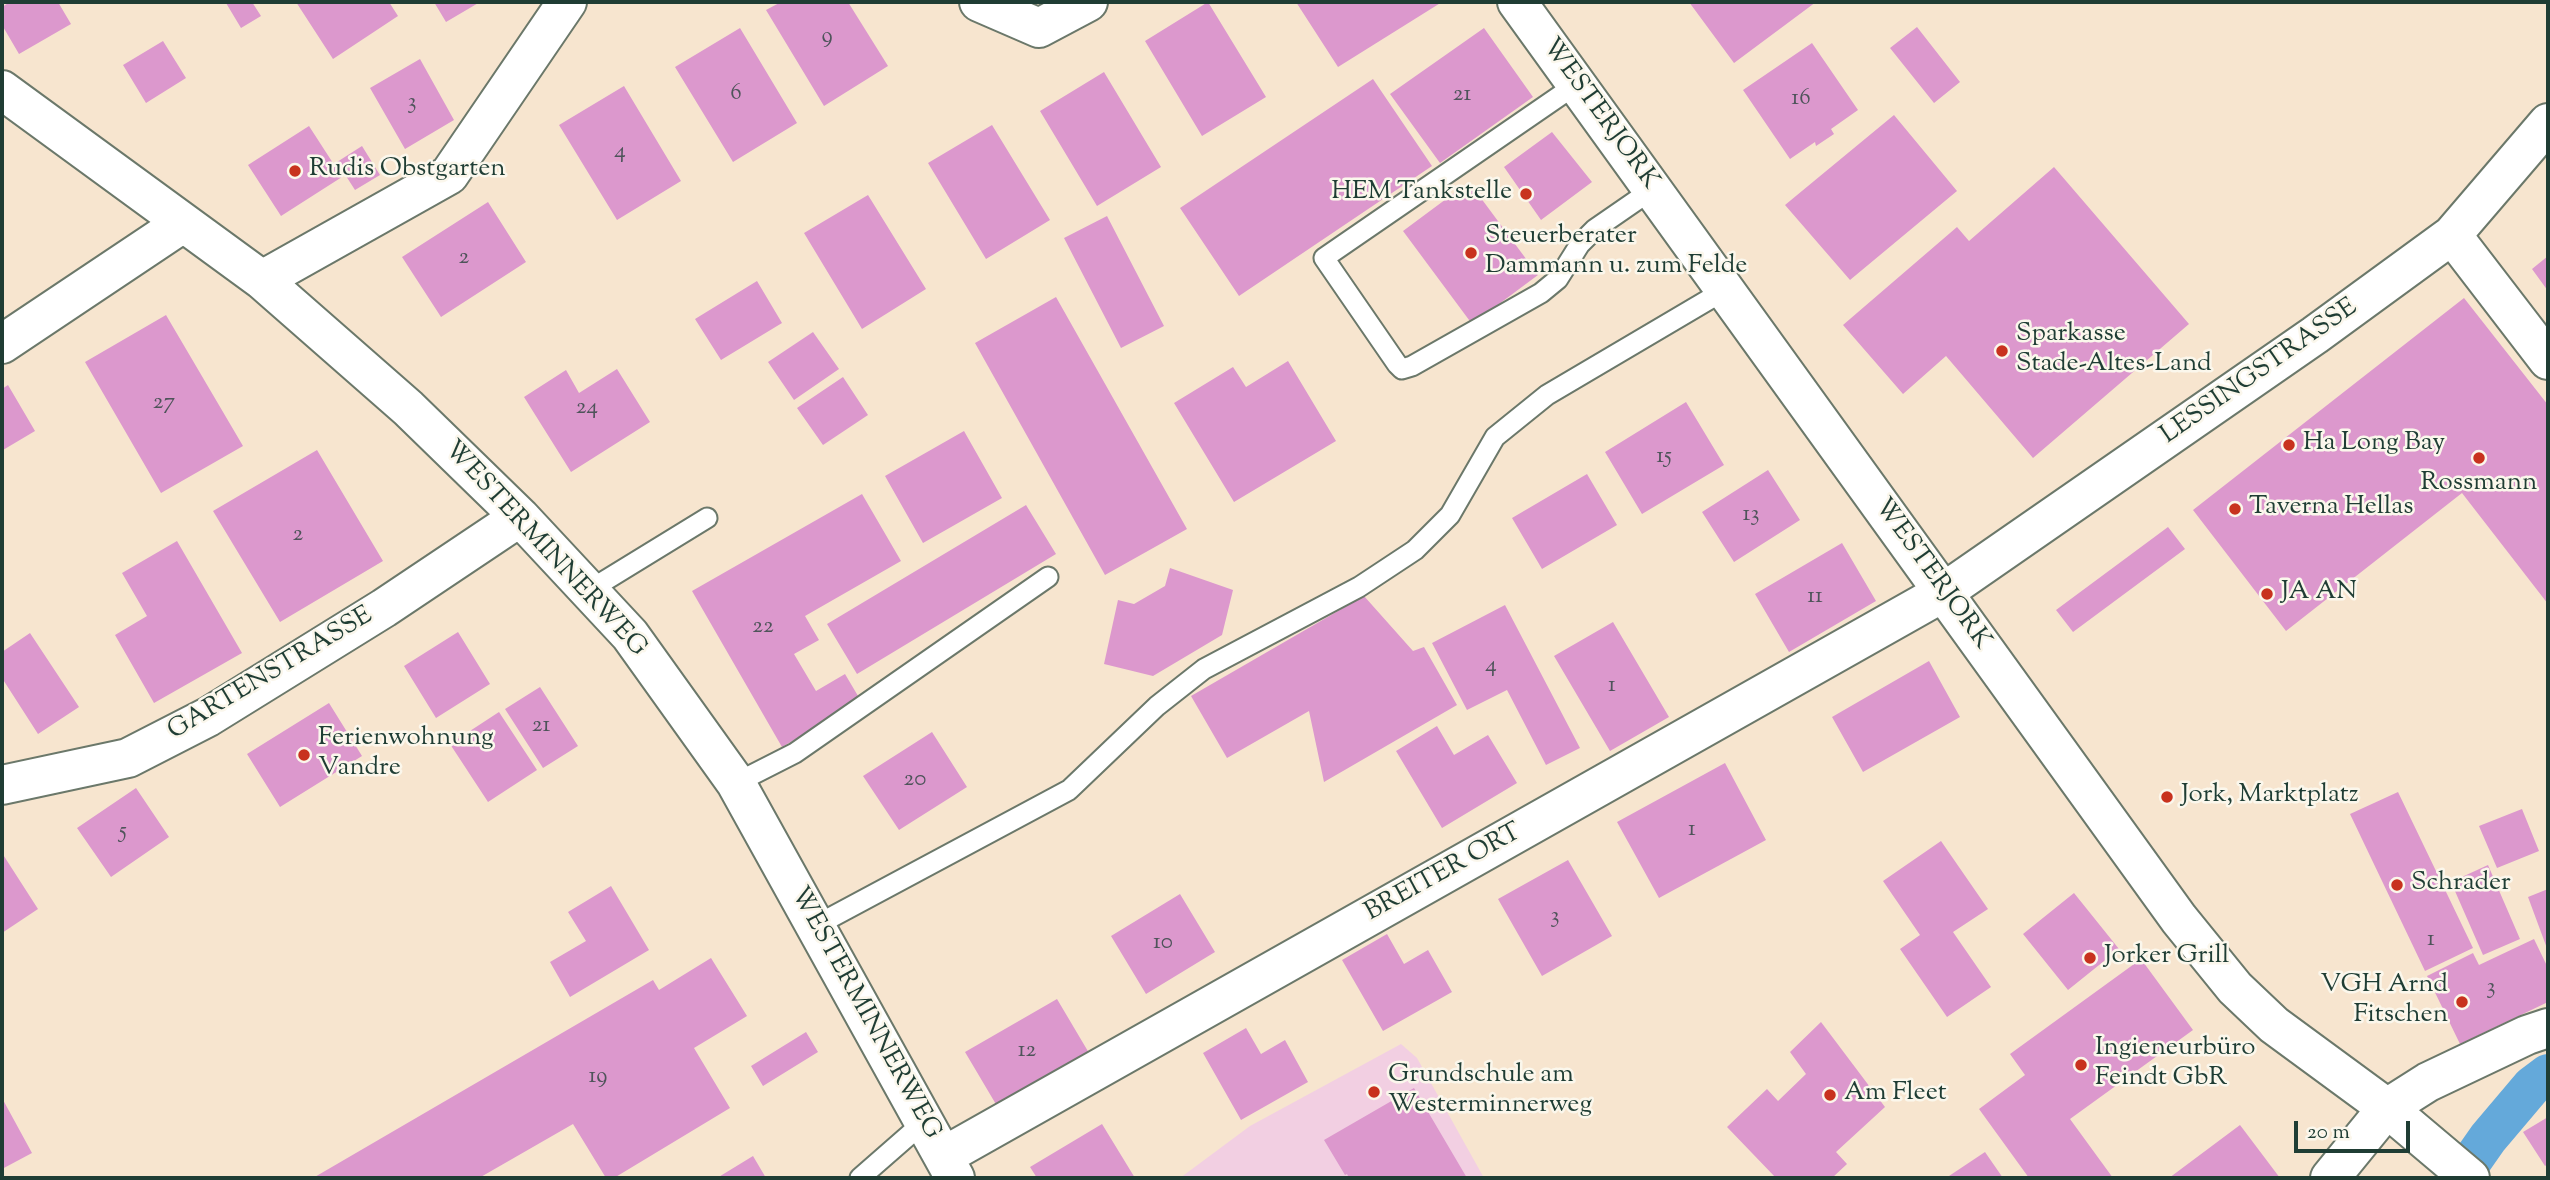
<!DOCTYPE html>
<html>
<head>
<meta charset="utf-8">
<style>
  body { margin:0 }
  #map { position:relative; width:2550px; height:1180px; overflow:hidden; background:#f7e5cf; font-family:"Sorts Mill Goudy",serif }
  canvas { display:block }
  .frame { position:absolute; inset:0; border:4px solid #1f3d34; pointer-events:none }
  .scale { position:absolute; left:2294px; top:1121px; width:116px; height:32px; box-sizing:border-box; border:4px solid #1f3d34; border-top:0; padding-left:9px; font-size:21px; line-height:24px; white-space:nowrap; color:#1f3d34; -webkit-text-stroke:5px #fbf7ec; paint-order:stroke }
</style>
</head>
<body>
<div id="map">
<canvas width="2550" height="1180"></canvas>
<div class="frame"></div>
<div class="scale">20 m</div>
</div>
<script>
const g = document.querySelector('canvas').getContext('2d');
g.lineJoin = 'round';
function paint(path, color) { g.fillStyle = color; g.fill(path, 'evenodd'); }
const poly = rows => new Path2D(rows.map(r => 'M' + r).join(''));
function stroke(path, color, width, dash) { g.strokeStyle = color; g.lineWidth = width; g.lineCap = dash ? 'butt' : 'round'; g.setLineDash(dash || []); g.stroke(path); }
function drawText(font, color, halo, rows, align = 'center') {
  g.font = font + ' "Sorts Mill Goudy",serif'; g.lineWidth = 5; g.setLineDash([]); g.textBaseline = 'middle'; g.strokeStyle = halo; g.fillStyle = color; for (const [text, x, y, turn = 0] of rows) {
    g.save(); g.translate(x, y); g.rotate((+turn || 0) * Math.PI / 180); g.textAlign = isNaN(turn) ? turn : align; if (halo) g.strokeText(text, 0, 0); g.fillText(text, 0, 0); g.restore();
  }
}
paint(poly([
  [1401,1044,1417,1058,1484,1178,1180,1178,1250,1126]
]), '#f2cfe2');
stroke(poly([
  [2460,1178,2488,1138,2532,1086,2548,1074]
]), '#64a9da', 40);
paint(poly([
  [10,2,58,2,71,24,19,54,2,25,2,7],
  [229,2,252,2,261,16,241,28,226,3],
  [296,2,389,2,398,16,333,59],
  [434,2,480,2,446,22],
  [781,2,848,2,888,66,824,106,766,10],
  [1208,2,1266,97,1202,136,1145,41],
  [1296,2,1442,2,1338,67],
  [1689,2,1816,2,1734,63],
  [1917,27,1960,82,1934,103,1890,48],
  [740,28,797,123,733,162,675,67],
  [1484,28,1533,97,1440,163,1390,94],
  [163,41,186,78,146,103,123,65],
  [1812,43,1858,110,1831,129,1834,134,1816,146,1815,142,1790,159,1743,90],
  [420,59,454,120,405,149,370,88],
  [1104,72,1161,167,1097,206,1040,111],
  [1373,79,1432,166,1239,296,1180,208],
  [624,86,681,181,617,220,559,125],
  [1894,115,1957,191,1850,280,1785,205],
  [992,125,1050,220,986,259,928,163],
  [309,126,342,177,281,216,248,165],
  [1552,132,1592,182,1541,220,1504,167],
  [362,146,380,175,355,190,337,162],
  [2054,167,2189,324,2033,458,1946,356,1903,394,1843,325,1957,227,1969,241],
  [1469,182,1538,275,1472,324,1403,231],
  [868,195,926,289,862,329,804,233],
  [488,202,526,262,441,317,402,257],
  [1107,216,1164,326,1121,348,1064,238],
  [2548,256,2548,291,2532,269],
  [757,281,782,323,721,360,695,319],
  [1056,297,1187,529,1105,575,975,343],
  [2464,298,2548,405,2548,604,2462,493,2286,631,2193,510],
  [166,315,243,446,161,493,85,362],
  [813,332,839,369,794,400,768,362],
  [1288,361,1336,441,1234,502,1174,403,1233,367,1246,387],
  [617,369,650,422,571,472,524,397,566,370,579,393],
  [843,377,868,415,823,445,797,408],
  [8,385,35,431,3,450,2,389],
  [1686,402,1724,465,1642,514,1605,452],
  [964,431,1002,498,923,543,885,476],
  [317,450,383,561,280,622,213,511],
  [1768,470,1800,520,1734,562,1702,512],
  [1587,474,1617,525,1542,569,1512,518],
  [862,494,901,561,805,616,819,640,794,654,816,691,845,674,861,701,782,747,692,591],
  [1026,505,1056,554,857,674,827,624],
  [2168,527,2185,549,2073,632,2056,610],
  [177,541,242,653,154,703,115,635,147,616,122,573],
  [1842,543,1876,601,1789,652,1755,594],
  [1170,568,1233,590,1222,635,1153,676,1104,664,1118,600,1134,604,1165,586],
  [1364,596,1413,651,1424,647,1457,705,1324,782,1309,711,1227,758,1191,696],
  [1505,605,1580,748,1546,765,1507,690,1467,710,1432,643],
  [1613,622,1669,717,1610,751,1554,656],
  [458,632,490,684,436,718,404,666],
  [30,633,79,707,38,734,2,678,2,652],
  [1929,661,1960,717,1863,772,1832,717],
  [540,687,578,746,543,768,505,709],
  [329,703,362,756,280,807,247,754],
  [499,712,537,770,488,802,450,744],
  [1437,726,1454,755,1488,735,1517,783,1442,828,1396,751],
  [932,732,967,787,899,830,863,776],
  [1725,763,1766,840,1659,898,1617,822],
  [136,788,169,837,111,877,77,828],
  [2398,792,2473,948,2425,971,2350,814],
  [2522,809,2539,851,2497,868,2479,826],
  [1941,841,1988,909,1953,932,1991,987,1947,1017,1900,949,1920,935,1883,881],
  [2,853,38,909,2,933],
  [1568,860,1612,936,1542,976,1498,899],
  [2488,865,2520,939,2483,955,2451,882],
  [611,886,649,950,570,997,550,962,586,941,568,912],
  [2548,889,2548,951,2528,897],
  [2074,893,2119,949,2068,990,2023,934],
  [1180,894,1215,952,1146,994,1111,936],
  [1387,934,1404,964,1428,950,1452,992,1383,1031,1342,960],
  [2534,939,2548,968,2548,1002,2460,1044,2427,976,2473,953,2479,965],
  [711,958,747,1016,694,1048,730,1108,614,1178,606,1178,573,1124,479,1178,313,1178,653,980,659,990],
  [2141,959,2193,1030,2070,1119,2113,1178,2029,1178,1979,1109,2025,1075,2010,1054],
  [1057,999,1089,1053,997,1106,965,1052],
  [1821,1022,1885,1107,1836,1152,1847,1164,1832,1178,1776,1178,1727,1127,1767,1089,1778,1101,1806,1074,1790,1052],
  [1246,1028,1261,1054,1285,1040,1308,1082,1241,1120,1203,1053],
  [806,1032,818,1052,763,1086,751,1066],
  [1414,1088,1467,1178,1349,1178,1347,1174,1345,1175,1324,1140],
  [2,1098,32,1153,2,1169],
  [2548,1117,2548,1164,2545,1166,2523,1132],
  [1102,1124,1135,1178,1037,1178,1030,1167],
  [2240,1125,2280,1178,2169,1178],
  [1985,1152,2003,1178,1946,1178],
  [753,1156,766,1178,717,1178]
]), '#dc98cd');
const service = poly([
  [1577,84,1324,258,1397,364,1402,369,1412,366,1541,293,1558,279,1580,244,1595,229,1653,189],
  [588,591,707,518],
  [736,783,795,753,1048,577],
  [815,926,1069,790,1157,706,1204,669,1359,587,1415,550,1450,515,1495,437,1547,395,1725,290],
  [860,1178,924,1122]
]);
const minor = poly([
  [979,2,1039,28,1088,2],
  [2,90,262,280,408,408,520,517,630,635,736,783,955,1178],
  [2452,235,2548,360],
  [262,280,449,175,567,2],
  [2,344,183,223],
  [2,785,128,758,208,717,384,608,520,517],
  [944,1156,1944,592,2315,335,2452,235,2548,123],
  [2330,1178,2387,1108]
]);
const tertiary = poly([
  [2387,1108,2428,1082,2527,1035,2548,1028]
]);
const secondary = poly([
  [1517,2,2179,919,2235,988,2274,1025,2387,1108,2470,1178]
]);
stroke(service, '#6b786a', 23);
stroke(minor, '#6b786a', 42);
stroke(tertiary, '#6b786a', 42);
stroke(secondary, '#6b786a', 42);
stroke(service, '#fff', 19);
stroke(minor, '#fff', 38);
stroke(tertiary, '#fff', 38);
stroke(secondary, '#fff', 38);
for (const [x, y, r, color] of [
  [295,171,7,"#c8321e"],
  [1526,194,7,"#c8321e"],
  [1471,253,7,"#c8321e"],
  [2002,351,7,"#c8321e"],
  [2289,445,7,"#c8321e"],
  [2479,458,7,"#c8321e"],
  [2235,509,7,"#c8321e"],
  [2267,594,7,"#c8321e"],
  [304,755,7,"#c8321e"],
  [2167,797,7,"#c8321e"],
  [2397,885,7,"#c8321e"],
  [2090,958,7,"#c8321e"],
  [2462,1002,7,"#c8321e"],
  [2081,1065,7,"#c8321e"],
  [1374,1092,7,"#c8321e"],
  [1830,1095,7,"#c8321e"]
]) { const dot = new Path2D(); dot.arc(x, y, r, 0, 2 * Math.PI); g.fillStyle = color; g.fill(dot); stroke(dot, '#fbf7ec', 2.5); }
drawText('23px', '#4e545a', null, [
  ["9",827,38],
  ["6",736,95],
  ["21",1462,96],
  ["16",1801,100],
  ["3",412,104],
  ["4",620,153],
  ["2",464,259],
  ["27",164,404],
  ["24",587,409],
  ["15",1664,458],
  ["13",1751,516],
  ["2",298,536],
  ["11",1815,598],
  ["22",763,628],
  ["4",1491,667],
  ["1",1612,687],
  ["21",541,727],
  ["20",915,781],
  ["1",1692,831],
  ["5",123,833],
  ["3",1555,918],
  ["1",2431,941],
  ["10",1163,944],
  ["3",2491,989],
  ["12",1027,1052],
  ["19",598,1078]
]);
drawText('26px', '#1f3d34', '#fbf7ec', [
  ["WESTERJORK",1599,115,54],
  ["LESSINGSTRASSE",2260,373,-35],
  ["WESTERMINNERWEG",544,550,47],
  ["WESTERJORK",1931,575,54],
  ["GARTENSTRASSE",271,675,-31],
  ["BREITER ORT",1444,874,-29],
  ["WESTERMINNERWEG",864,1014,61]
]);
drawText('26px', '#1f3d34', '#fbf7ec', [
  ["Rudis Obstgarten",309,171],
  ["HEM Tankstelle",1512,194,"right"],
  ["Steuerberater",1485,238],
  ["Dammann u. zum Felde",1485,268],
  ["Sparkasse",2016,336],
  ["Stade-Altes-Land",2016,366],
  ["Ha Long Bay",2303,445],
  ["Rossmann",2479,485,"center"],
  ["Taverna Hellas",2249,509],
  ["JA AN",2281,594],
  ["Ferienwohnung",318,740],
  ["Vandre",318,770],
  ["Jork, Marktplatz",2181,797],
  ["Schrader",2411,885],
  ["Jorker Grill",2104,958],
  ["VGH Arnd",2448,987,"right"],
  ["Fitschen",2448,1017,"right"],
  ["Ingieneurbüro",2095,1050],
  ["Feindt GbR",2095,1080],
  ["Grundschule am",1388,1077],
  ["Westerminnerweg",1388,1107],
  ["Am Fleet",1844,1095]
], 'left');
</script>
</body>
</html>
